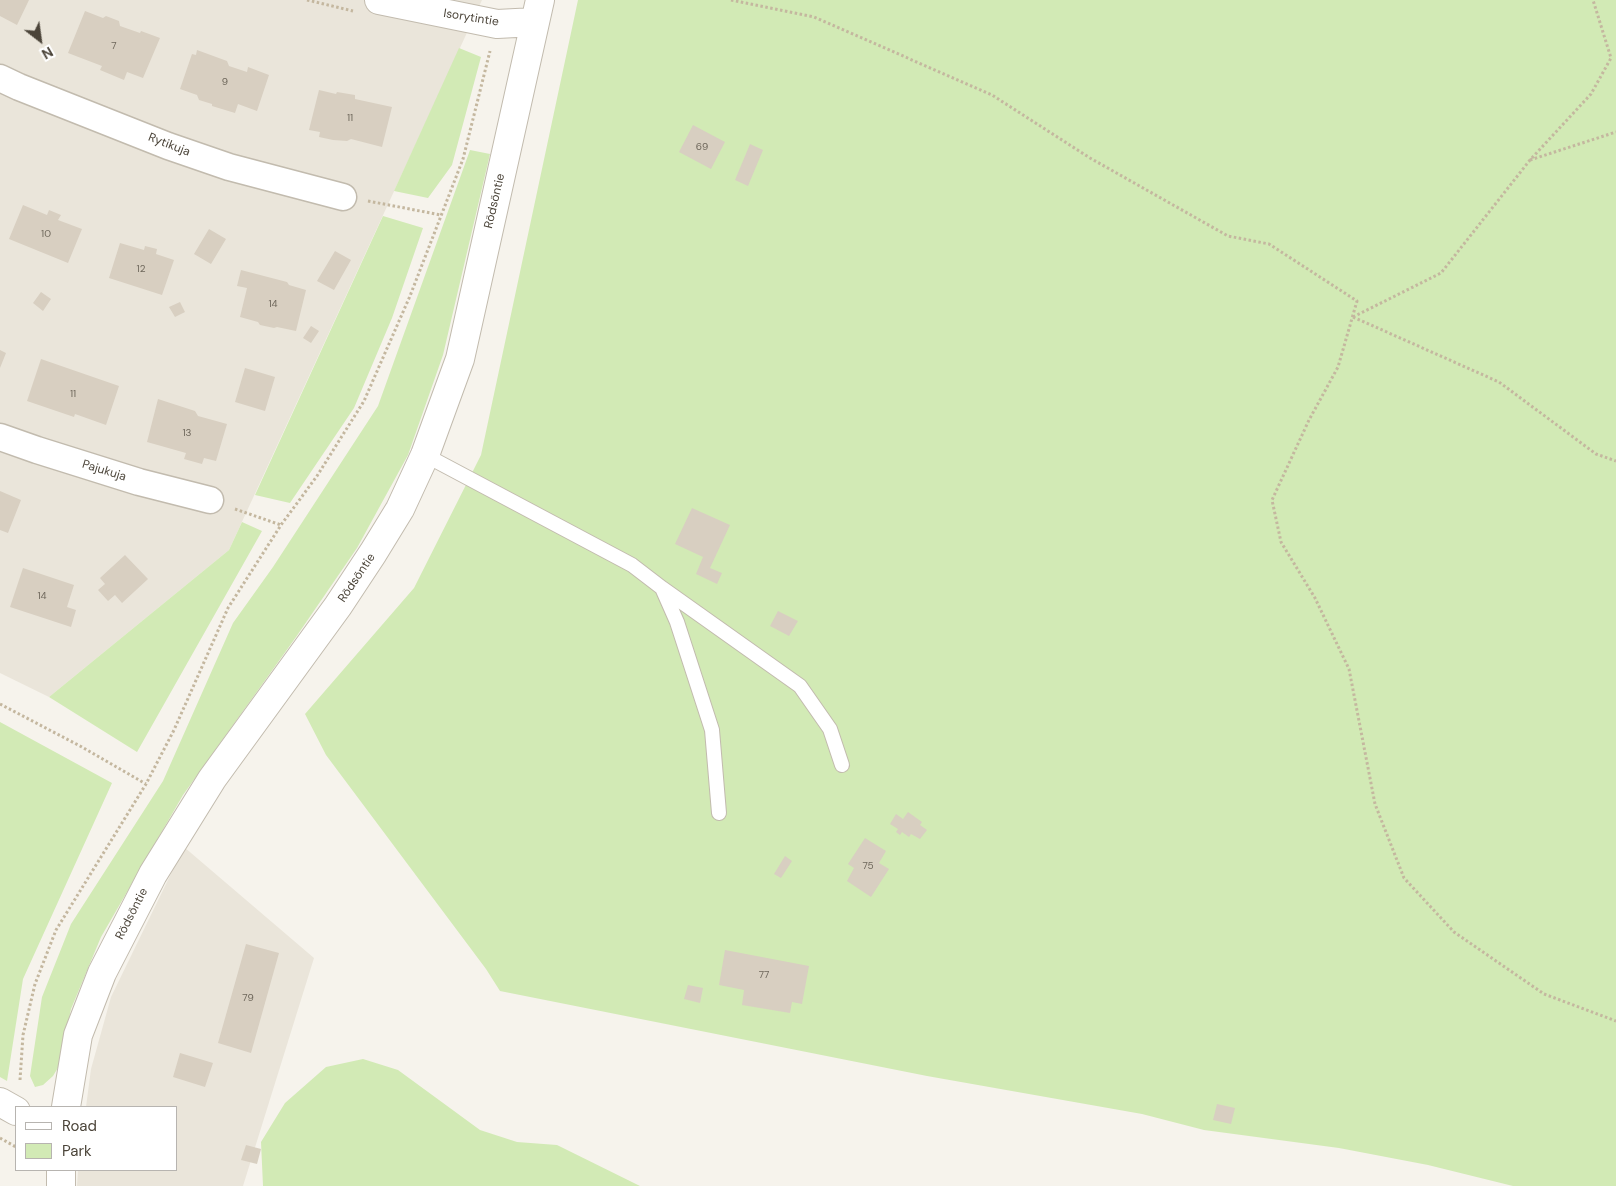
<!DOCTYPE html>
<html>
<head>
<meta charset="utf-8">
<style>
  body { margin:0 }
  #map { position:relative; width:1616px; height:1186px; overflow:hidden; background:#f6f3ec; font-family:"DM Sans",sans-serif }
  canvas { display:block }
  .legend { position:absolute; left:15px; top:1106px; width:162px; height:65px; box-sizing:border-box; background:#fff; border:1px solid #b7b4b0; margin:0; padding:6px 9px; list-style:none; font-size:15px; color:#4b4439 }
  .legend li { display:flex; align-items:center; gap:10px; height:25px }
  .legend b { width:25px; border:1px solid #b7b4b0 }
  .north { position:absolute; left:15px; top:15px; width:50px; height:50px; -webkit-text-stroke:4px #fff; paint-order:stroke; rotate:150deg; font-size:14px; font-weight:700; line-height:20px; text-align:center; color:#4b4439 }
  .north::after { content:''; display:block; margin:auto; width:18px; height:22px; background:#4b4439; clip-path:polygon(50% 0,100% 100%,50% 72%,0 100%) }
</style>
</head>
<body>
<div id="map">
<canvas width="1616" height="1186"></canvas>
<ul class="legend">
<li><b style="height:6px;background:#fff"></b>Road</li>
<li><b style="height:14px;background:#d2eab5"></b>Park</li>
</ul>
<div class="north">N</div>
</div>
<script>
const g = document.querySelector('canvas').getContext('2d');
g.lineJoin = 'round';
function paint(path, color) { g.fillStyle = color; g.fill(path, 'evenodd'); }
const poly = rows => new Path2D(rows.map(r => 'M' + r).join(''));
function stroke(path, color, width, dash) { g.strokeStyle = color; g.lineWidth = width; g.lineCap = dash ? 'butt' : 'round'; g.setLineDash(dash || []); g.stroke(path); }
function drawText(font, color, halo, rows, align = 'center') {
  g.font = font + ' "DM Sans",sans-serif'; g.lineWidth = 4; g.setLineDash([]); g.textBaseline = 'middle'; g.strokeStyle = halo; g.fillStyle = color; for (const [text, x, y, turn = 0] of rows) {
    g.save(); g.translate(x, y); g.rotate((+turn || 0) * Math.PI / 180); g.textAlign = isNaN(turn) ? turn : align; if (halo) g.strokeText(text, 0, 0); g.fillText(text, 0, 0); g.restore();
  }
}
paint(poly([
  [0,0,482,0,229,550,49,697,0,673],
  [184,847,314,958,243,1186,77,1186,78,1170,176,1170,176,1107,86,1107,91,1069,111,997]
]), '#eae5da');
paint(poly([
  [578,0,1616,0,1616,1186,1513,1186,1428,1165,1339,1148,1204,1130,1142,1114,927,1076,500,991,486,969,326,755,305,714,414,588,481,455],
  [459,48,481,57,452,165,428,198,394,191],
  [470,150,490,154,443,355,408,455,357,548,296,637,183,795,101,937,71,1009,59,1066,53,1076,43,1085,35,1087,30,1076,42,997,71,924,163,781,233,623,273,567,378,406],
  [383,216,423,228,392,318,354,408,290,503,255,495],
  [242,522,262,531,137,752,49,697,229,550],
  [0,722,112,783,23,979,7,1081,0,1077],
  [363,1059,398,1070,480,1130,517,1142,557,1145,640,1186,263,1186,261,1142,285,1103,326,1067]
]), '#d2eab5');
paint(poly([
  [0,0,29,0,17,25,0,16],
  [85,11,103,18,106,16,119,21,120,26,140,33,141,31,160,38,143,78,127,72,124,80,100,70,102,66,68,53],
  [197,50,227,61,229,66,247,72,248,67,269,75,257,111,238,104,235,113,212,106,212,104,199,100,197,95,180,89,192,54,196,55],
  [319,90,336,94,337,92,355,95,355,99,392,107,382,147,351,139,347,141,333,140,319,137,320,132,309,130],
  [693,125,725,142,711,169,679,152],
  [750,144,763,150,748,186,735,180],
  [23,205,47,215,49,210,61,215,58,220,82,229,68,263,9,239],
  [209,229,226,239,211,264,194,254],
  [120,243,144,250,145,246,157,249,156,254,174,260,162,295,109,278],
  [335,251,351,260,334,290,317,281],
  [241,270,287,282,289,285,306,290,296,331,277,327,274,328,260,325,258,322,240,317,247,288,237,286],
  [41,292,51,299,43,311,33,303],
  [180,302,185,312,175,317,169,307],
  [311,326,319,331,311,343,303,338],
  [0,350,6,353,0,368],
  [41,359,119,386,106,425,75,414,74,417,27,401],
  [245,368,275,377,265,411,235,402],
  [158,399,195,411,198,416,227,424,216,461,204,458,202,464,184,459,186,453,147,442],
  [0,491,21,500,8,533,0,530],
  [692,508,730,525,710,568,722,573,717,584,696,574,703,557,675,544],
  [125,555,148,579,122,603,115,595,108,601,98,590,105,584,100,578],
  [23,568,74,585,67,607,76,610,71,627,10,607],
  [778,611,798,621,789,636,770,626],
  [908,812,922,822,920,825,927,830,920,839,911,834,909,837,902,832,900,835,896,832,898,829,890,824,896,814,903,819],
  [865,838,886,851,879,863,889,869,871,897,847,881,854,868,848,864],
  [785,856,792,861,781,878,774,874],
  [246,944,279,953,251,1053,218,1043],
  [725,950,809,966,802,1004,792,1002,790,1013,742,1005,744,990,719,985],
  [688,985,703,988,700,1003,684,999],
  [180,1053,213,1063,205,1087,173,1077],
  [1217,1104,1235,1108,1231,1124,1213,1120],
  [246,1145,261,1149,257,1164,241,1160]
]), '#d8cfc1');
const service = poly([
  [425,455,632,565,662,588,677,622,712,730,719,813],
  [662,588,800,686,830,729,842,765]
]);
const minor = poly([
  [0,78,19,87,168,146,229,167,343,197],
  [0,437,37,450,139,482,210,500]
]);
const tertiary = poly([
  [379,0,497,24,535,22],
  [0,1102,16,1111],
  [66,1107,78,1035,102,973,153,874,212,779,338,606,373,553,400,509,425,455,460,359,540,0],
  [61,1186,61,1170]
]);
stroke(service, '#c2bbae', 16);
stroke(minor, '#c2bbae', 29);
stroke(tertiary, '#c2bbae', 30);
stroke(poly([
  [307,0,353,11],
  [731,0,814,17,992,95,1090,158,1228,236,1269,244,1357,301,1338,367,1309,420,1272,500,1281,542,1315,598,1349,669,1375,804,1404,878,1454,932,1544,994,1616,1021],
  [1530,160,1616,132],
  [368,201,441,215],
  [1353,317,1441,273,1530,160,1591,94,1611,58,1593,0],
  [1353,317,1499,382,1596,454,1616,461],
  [235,509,281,525],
  [0,704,80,746,146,784],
  [20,1080,23,1035,35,984,56,930,146,784,174,730,228,608,281,525,317,476,364,401,410,296,463,159,490,51],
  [0,1138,16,1147]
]), '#c4b79f', 3, [2.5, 2.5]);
stroke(service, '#fff', 14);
stroke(minor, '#fff', 26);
stroke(tertiary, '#fff', 28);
drawText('10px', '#6e675b', null, [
  ["7",114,46],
  ["9",225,82],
  ["11",350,118],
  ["69",702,147],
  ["10",46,234],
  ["12",141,269],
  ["14",273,304],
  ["11",73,394],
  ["13",187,433],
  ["14",42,596],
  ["75",868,866],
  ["77",764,975],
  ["79",248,998]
]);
drawText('12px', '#4b4439', '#fff', [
  ["Isorytintie",471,18,9],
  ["Rytikuja",169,145,21],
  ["Rödsöntie",495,201,-77],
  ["Pajukuja",104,471,17],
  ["Rödsöntie",357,578,-56],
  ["Rödsöntie",132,914,-63]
]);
</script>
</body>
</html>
